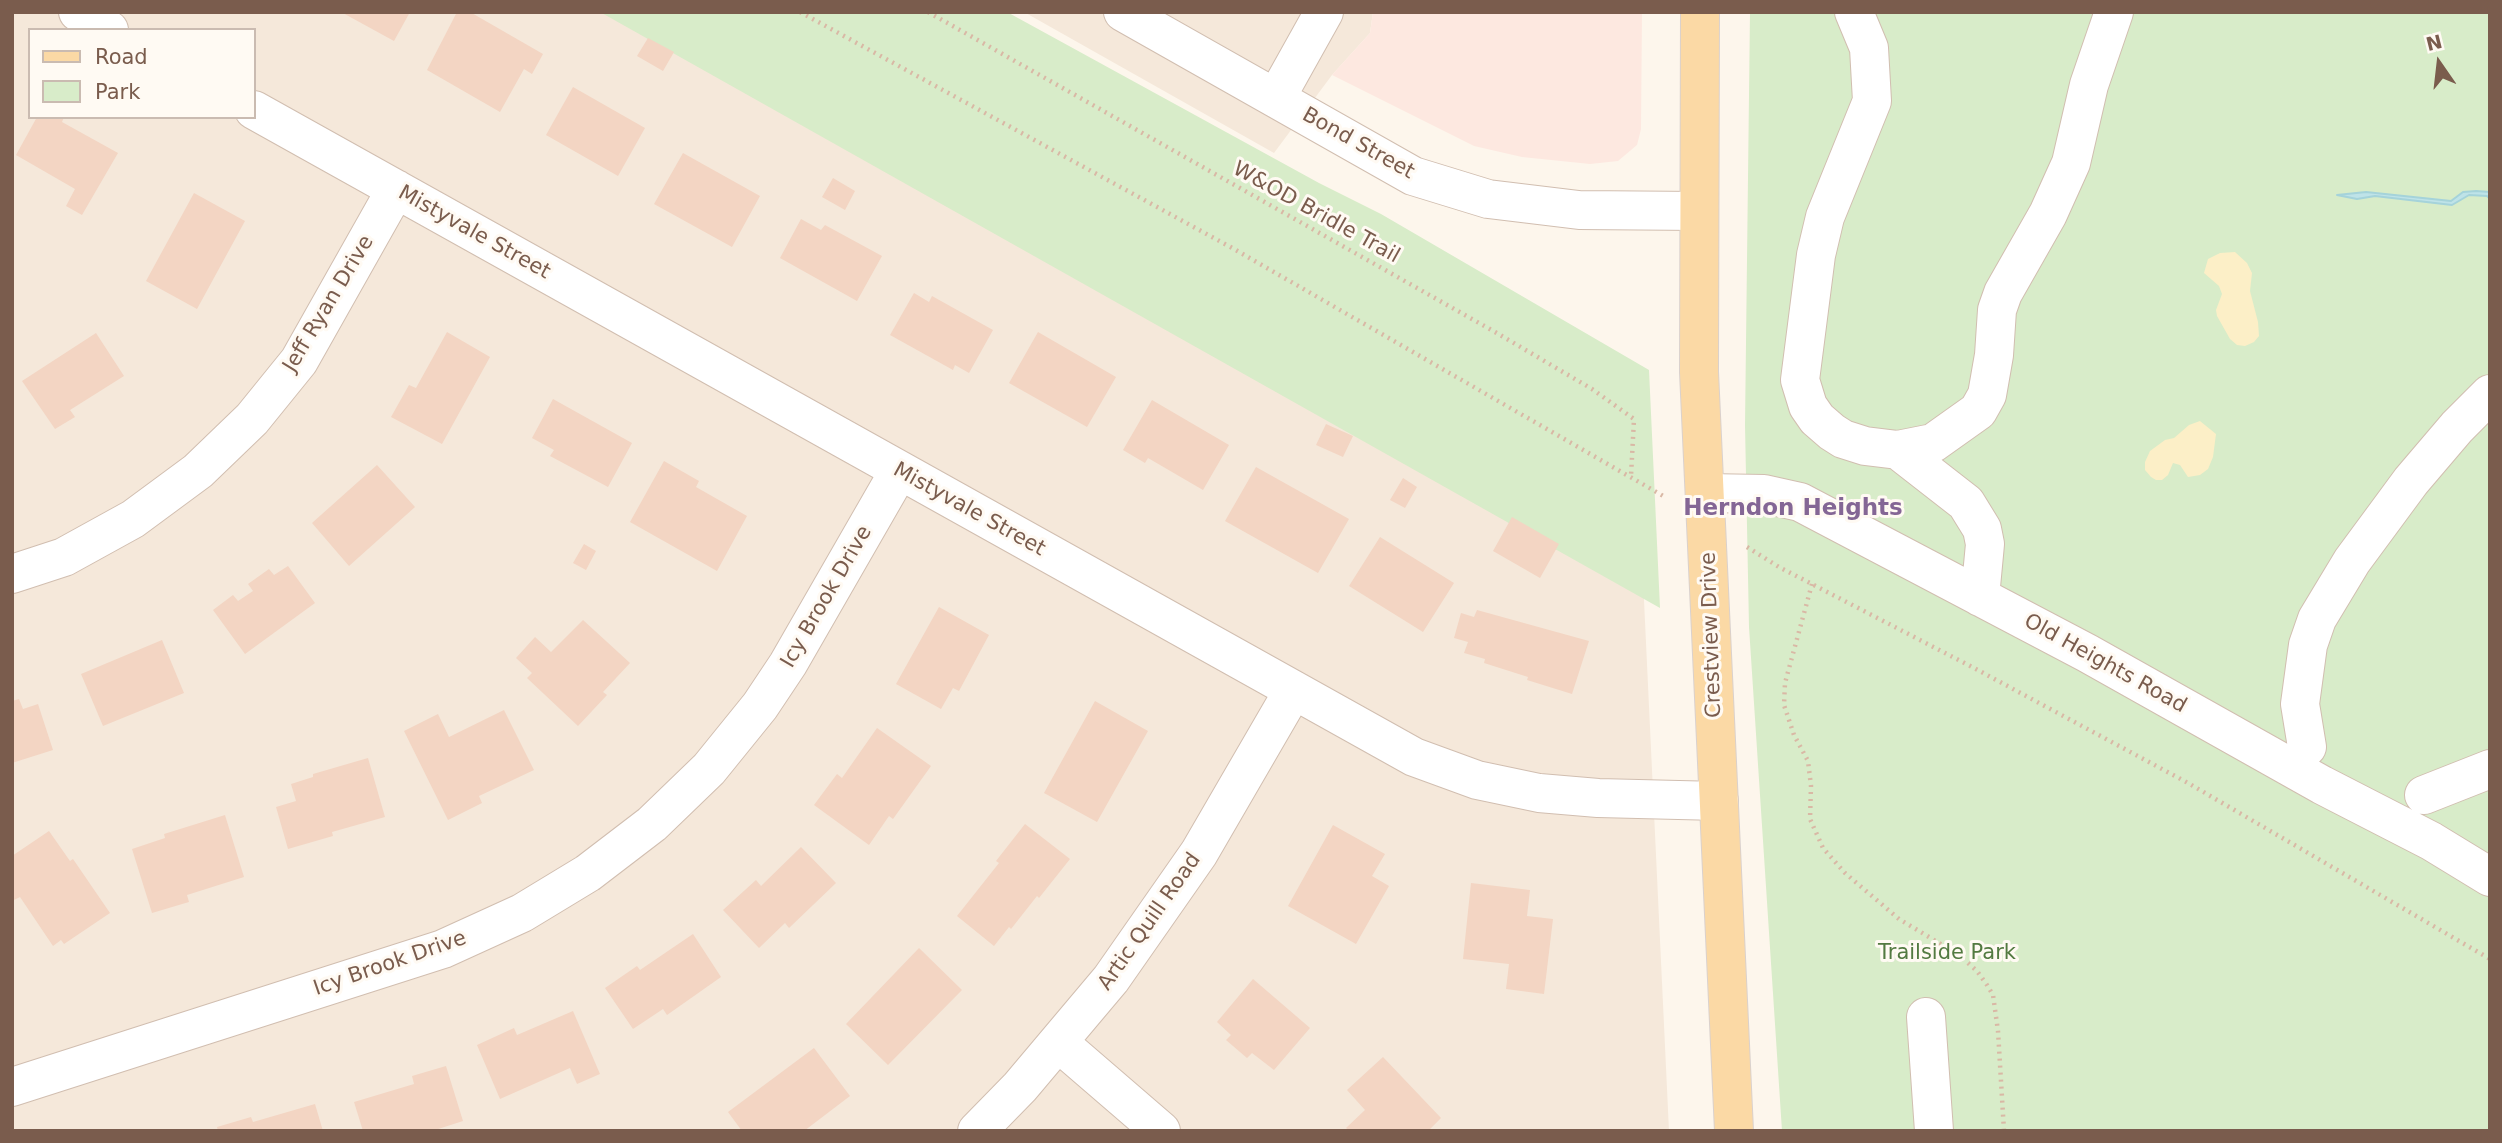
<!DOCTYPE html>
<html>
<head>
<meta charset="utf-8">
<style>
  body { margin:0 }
  #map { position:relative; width:2502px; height:1143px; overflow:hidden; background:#fdf6ec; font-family:"DejaVu Sans",sans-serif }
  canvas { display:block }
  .frame { position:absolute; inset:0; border:14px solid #7a5c4d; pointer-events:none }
  .legend { position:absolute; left:28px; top:28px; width:228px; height:91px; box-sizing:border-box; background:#fffaf3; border:2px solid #cabbb1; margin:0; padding:9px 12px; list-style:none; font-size:21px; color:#7a5c4d }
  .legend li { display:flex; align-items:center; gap:14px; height:35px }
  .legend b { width:35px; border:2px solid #cabbb1 }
  .north { position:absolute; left:2404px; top:28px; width:70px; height:70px; -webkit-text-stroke:5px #fffaf3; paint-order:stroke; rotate:346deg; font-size:19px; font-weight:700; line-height:28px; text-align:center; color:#7a5c4d }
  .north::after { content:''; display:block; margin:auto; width:24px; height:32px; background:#7a5c4d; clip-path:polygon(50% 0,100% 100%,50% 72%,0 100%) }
</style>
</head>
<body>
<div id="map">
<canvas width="2502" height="1143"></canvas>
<div class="frame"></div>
<ul class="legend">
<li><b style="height:9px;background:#fbd9a5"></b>Road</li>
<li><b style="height:19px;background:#d8ecc9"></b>Park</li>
</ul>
<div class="north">N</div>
</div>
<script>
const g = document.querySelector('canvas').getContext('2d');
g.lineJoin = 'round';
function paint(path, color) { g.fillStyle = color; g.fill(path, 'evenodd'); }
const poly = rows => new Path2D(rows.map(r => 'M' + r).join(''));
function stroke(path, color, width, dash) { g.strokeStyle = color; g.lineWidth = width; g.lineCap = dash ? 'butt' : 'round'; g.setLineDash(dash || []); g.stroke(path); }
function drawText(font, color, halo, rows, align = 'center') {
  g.font = font + ' "DejaVu Sans",sans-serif'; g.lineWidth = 6; g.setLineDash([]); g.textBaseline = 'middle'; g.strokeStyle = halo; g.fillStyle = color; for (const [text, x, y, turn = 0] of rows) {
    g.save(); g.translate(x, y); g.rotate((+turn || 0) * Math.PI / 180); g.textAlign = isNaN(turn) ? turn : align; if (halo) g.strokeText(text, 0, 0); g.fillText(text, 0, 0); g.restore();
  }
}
paint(poly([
  [12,12,632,12,1643,579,1669,1131,12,1131],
  [30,30,254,30,254,117,30,117],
  [1024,12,1373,12,1370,33,1332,75,1274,153]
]), '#f5e8da');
paint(poly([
  [1373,12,1642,12,1641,129,1637,145,1618,161,1590,164,1522,157,1474,146,1332,75,1370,33]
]), '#fde8e0');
paint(poly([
  [600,12,1007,12,1319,183,1381,214,1649,370,1660,608],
  [1750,12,2490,12,2490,1131,1782,1131,1749,627,1745,425]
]), '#d8ecc9');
paint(poly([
  [2235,252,2247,263,2252,273,2250,291,2258,322,2259,336,2254,342,2245,346,2237,345,2230,339,2217,316,2216,310,2222,294,2219,286,2204,273,2208,259,2220,253],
  [2200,421,2216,434,2213,457,2208,469,2200,475,2188,477,2180,465,2173,463,2168,475,2162,480,2156,480,2151,477,2145,470,2145,462,2150,451,2165,440,2174,438,2189,425]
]), '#fcefc7');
const water = poly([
  [2476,191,2490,192,2490,199,2487,196,2469,195,2452,205,2375,196,2357,199,2337,195,2366,192,2451,201,2463,192,2476,191]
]);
paint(water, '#bfe3e8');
stroke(water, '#a5d3da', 2);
paint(poly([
  [341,12,410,12,394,41],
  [457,12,470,12,543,54,532,74,524,69,500,112,427,70],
  [648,38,674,52,663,71,637,56],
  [573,87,645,128,618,176,546,135],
  [37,117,64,117,62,122,118,153,82,215,66,206,75,189,16,155],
  [683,153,760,196,732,247,654,204],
  [833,178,855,191,845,210,822,197],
  [194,193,245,221,197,309,146,281],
  [801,219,821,230,825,225,882,256,857,301,780,258],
  [914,293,929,302,932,296,993,330,969,373,955,365,953,370,890,335],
  [447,332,490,357,442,444,391,417,409,385,416,388],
  [1038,332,1116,377,1087,427,1009,383],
  [96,333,124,376,70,410,75,417,55,429,22,381],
  [553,399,632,443,608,487,550,456,554,450,532,438],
  [1152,400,1229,445,1203,490,1148,458,1145,463,1123,450],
  [1326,424,1353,436,1343,457,1316,445],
  [664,461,699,481,696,487,747,516,717,571,630,522],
  [377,465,415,507,349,566,312,523],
  [1256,467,1349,519,1318,573,1225,521],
  [1403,478,1417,487,1405,508,1390,500],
  [1512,517,1559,544,1540,578,1493,551],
  [1380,537,1454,583,1423,632,1349,586],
  [584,544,596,551,586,570,573,563],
  [288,566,315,603,245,654,213,610,233,595,238,601,253,591,248,584,269,569,274,575],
  [939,607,989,635,959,691,953,688,941,709,896,684],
  [1477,610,1589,641,1572,694,1527,680,1528,677,1484,663,1485,659,1464,653,1468,642,1454,638,1461,613,1474,617],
  [583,620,630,663,603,692,607,695,578,726,527,678,532,673,516,658,535,637,551,652],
  [162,640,184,693,103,726,81,674],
  [19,699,23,709,38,704,53,750,12,763,12,701],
  [1095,701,1148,731,1097,822,1044,793],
  [504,710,534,770,479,796,482,803,448,820,404,731,438,714,449,737],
  [877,728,931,766,893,819,889,816,869,845,814,805,837,774,842,778],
  [368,758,385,817,332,832,333,836,288,849,276,807,296,801,291,784,313,777,313,774],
  [225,815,244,877,187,895,189,902,152,913,132,849,165,838,164,834],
  [1025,824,1070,859,1039,898,1037,896,1011,929,1009,927,994,946,957,916,999,863,996,861],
  [1333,825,1385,854,1372,876,1389,886,1356,944,1288,906],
  [49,831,70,861,73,859,110,913,64,944,61,940,53,946,20,897,14,900,12,897,12,856],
  [801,847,836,883,789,928,785,923,759,948,723,910,756,880,761,886],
  [1471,883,1530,890,1527,916,1553,919,1544,994,1506,989,1509,964,1463,959],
  [693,934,721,977,667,1015,663,1009,633,1029,605,988,637,966,640,970],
  [919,948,962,990,888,1065,846,1024],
  [1253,979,1310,1028,1274,1070,1252,1053,1247,1058,1226,1040,1231,1035,1217,1022],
  [573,1011,600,1074,577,1084,570,1068,500,1099,477,1045,514,1028,517,1035],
  [814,1048,850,1096,804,1131,742,1131,728,1112],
  [1383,1057,1441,1118,1428,1131,1349,1131,1346,1128,1365,1110,1347,1090],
  [446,1066,463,1121,432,1131,363,1131,354,1102,414,1084,412,1076],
  [315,1104,323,1131,218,1131,217,1127,251,1117,253,1122]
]), '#f3d5c3');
const minor = poly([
  [78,12,109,30],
  [1123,12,1413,176,1488,199,1579,210,1699,211],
  [1854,12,1869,48,1872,101,1825,217,1816,255,1800,380,1808,406,1817,419,1832,432,1843,439,1865,446,1898,450,1933,443,1978,411,1987,395,1994,355,1997,310,2003,293,2048,214,2071,163,2089,85,2114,12],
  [1276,98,1324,12],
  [254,110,1414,757,1477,780,1539,793,1598,798,1719,801],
  [1898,450,1966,503,1982,529,1985,544,1980,597],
  [1706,493,1764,494,1800,502,2087,653,2322,785,2431,841,2490,877],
  [12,574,64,557,133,519,198,471,252,419,299,361,396,189],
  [2307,747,2300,704,2308,645,2317,619,2352,561,2411,481,2457,427,2490,394],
  [2424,795,2490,769],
  [1926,1017,1934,1131],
  [1059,1043,1161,1131],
  [12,1087,443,949,522,913,588,873,652,824,709,769,760,706,788,664,899,471],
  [977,1131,1020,1087,1111,979,1199,853,1293,691]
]);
const major = poly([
  [1700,12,1699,372,1734,1131]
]);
stroke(minor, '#d1beb0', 40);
stroke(major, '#dad1cd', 40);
stroke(poly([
  [800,12,1234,249,1665,497],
  [928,12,1495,332,1592,389,1634,419,1631,476],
  [1747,547,1779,567,1974,668,2188,783,2490,959],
  [1812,584,1785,683,1784,705,1794,735,1808,761,1811,786,1810,819,1823,848,1845,873,1899,919,1959,955,1977,971,1987,985,1993,995,1998,1031,2004,1131]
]), '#d9b8a5', 4.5, [2, 5]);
stroke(minor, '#fff', 38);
stroke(major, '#fbd9a5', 38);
drawText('21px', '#7a5c4d', '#fffaf3', [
  ["Bond Street",1358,144,29],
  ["W&OD Bridle Trail",1316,213,29],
  ["Mistyvale Street",474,233,29],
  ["Jeff Ryan Drive",329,304,-59],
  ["Mistyvale Street",969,510,29],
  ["Icy Brook Drive",827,597,-60],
  ["Crestview Drive",1712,635,-92],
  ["Old Heights Road",2105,664,29],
  ["Artic Quill Road",1150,922,-55],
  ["Icy Brook Drive",390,964,-19]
]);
drawText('21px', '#537a41', '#fffaf3', [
  ["Trailside Park",1947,954]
]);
drawText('bold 23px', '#846695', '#fffaf3', [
  ["Herndon Heights",1793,509]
]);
</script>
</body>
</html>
